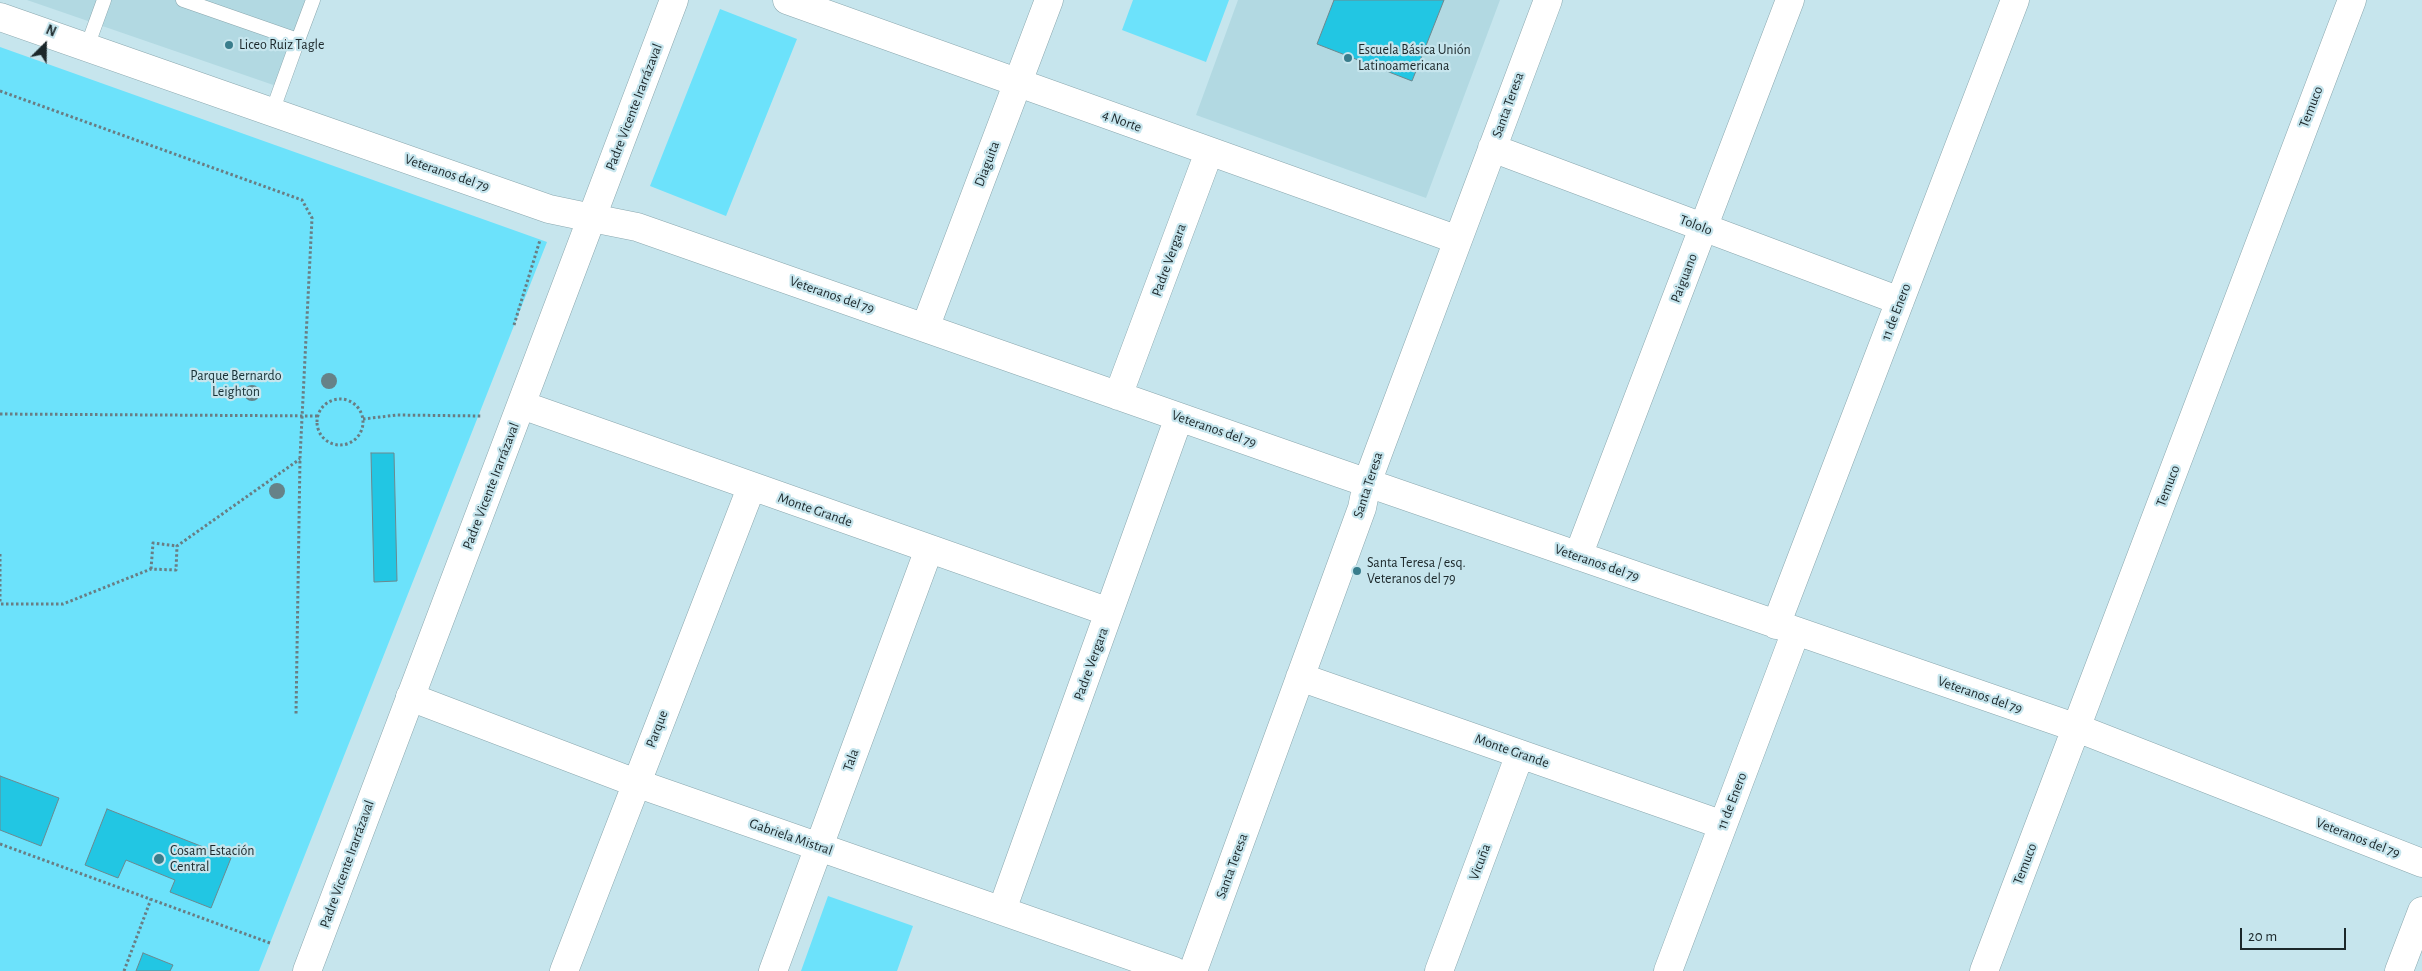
<!DOCTYPE html>
<html>
<head>
<meta charset="utf-8">
<style>
  body { margin:0 }
  #map { position:relative; width:2422px; height:971px; overflow:hidden; background:#c6e5ed; font-family:"Alegreya Sans",sans-serif }
  canvas { display:block }
  .north { position:absolute; left:20px; top:20px; width:50px; height:50px; -webkit-text-stroke:4px #c6e5ed; paint-order:stroke; rotate:23deg; font-size:14px; font-weight:700; line-height:20px; text-align:center; color:#1b272a }
  .north::after { content:''; display:block; margin:auto; width:18px; height:22px; background:#1b272a; clip-path:polygon(50% 0,100% 100%,50% 72%,0 100%) }
  .scale { position:absolute; left:2240px; top:928px; width:106px; height:22px; box-sizing:border-box; border:2px solid #1b272a; border-top:0; padding-left:6px; font-size:15px; line-height:18px; white-space:nowrap; color:#1b272a; -webkit-text-stroke:4px #c6e5ed; paint-order:stroke }
</style>
</head>
<body>
<div id="map">
<canvas width="2422" height="971"></canvas>
<div class="north">N</div>
<div class="scale">20 m</div>
</div>
<script>
const g = document.querySelector('canvas').getContext('2d');
g.lineJoin = 'round';
function paint(path, color) { g.fillStyle = color; g.fill(path, 'evenodd'); }
const poly = rows => new Path2D(rows.map(r => 'M' + r).join(''));
function stroke(path, color, width, dash) { g.strokeStyle = color; g.lineWidth = width; g.lineCap = dash ? 'butt' : 'round'; g.setLineDash(dash || []); g.stroke(path); }
function drawText(font, color, halo, rows, align = 'center') {
  g.font = font + ' "Alegreya Sans",sans-serif'; g.lineWidth = 4.5; g.setLineDash([]); g.textBaseline = 'middle'; g.strokeStyle = halo; g.fillStyle = color; for (const [text, x, y, turn = 0] of rows) {
    g.save(); g.translate(x, y); g.rotate((+turn || 0) * Math.PI / 180); g.textAlign = isNaN(turn) ? turn : align; if (halo) g.strokeText(text, 0, 0); g.fillText(text, 0, 0); g.restore();
  }
}
paint(poly([
  [27,0,320,0,285,89],
  [1238,0,1500,0,1426,198,1196,115]
]), '#b2d9e2');
paint(poly([
  [1133,0,1229,0,1206,62,1122,30],
  [720,9,797,39,726,216,650,186],
  [0,47,547,242,259,971,0,971],
  [828,896,913,926,897,971,801,971]
]), '#6ce2fb');
const building = poly([
  [1334,0,1444,0,1412,81,1317,44,1334,0],
  [371,453,394,453,397,581,374,582,371,453],
  [0,776,59,798,41,846,0,830,0,776],
  [107,809,231,858,211,908,170,892,175,880,126,860,118,878,85,865,107,809],
  [143,953,173,965,170,971,136,971,143,953]
]);
paint(building, '#22c6e3');
stroke(building, '#6c898f', 1);
const service = poly([
  [183,0,298,40,313,0],
  [87,47,104,0],
  [272,112,298,40]
]);
const minor = poly([
  [787,0,1458,240],
  [1492,148,1900,301],
  [592,218,637,227,1336,472,2077,728,2422,863],
  [925,328,1049,0],
  [1118,396,1209,152],
  [522,405,1109,612],
  [1578,556,1790,0],
  [1776,625,2015,0],
  [1300,677,1723,825],
  [410,697,636,783,1174,971],
  [1002,910,1179,417],
  [564,971,751,488],
  [773,971,929,549],
  [1193,971,1362,508,1367,483,1380,448,1548,0],
  [1439,971,1520,754],
  [1668,971,1796,631],
  [1984,971,2352,0],
  [2399,971,2422,911]
]);
const tertiary = poly([
  [0,17,549,209,592,218],
  [307,971,674,0]
]);
stroke(service, '#8aa7ae', 15);
stroke(minor, '#8aa7ae', 29);
stroke(tertiary, '#8aa7ae', 29);
stroke(poly([
  [0,91,302,200,312,218,300,458,296,715],
  [514,325,540,240],
  '317 422a23 23 0 1 1 46 0a23 23 0 1 1-46 0Z',
  [0,414,318,416],
  [363,419,397,415,482,416],
  [0,554,0,604],
  [151,569,153,543,177,546],
  [1,604,63,604,151,569,176,570,177,546,300,459],
  [0,844,270,943],
  [124,971,151,899]
]), '#697d83', 3, [2.5, 2.5]);
stroke(service, '#fff', 14);
stroke(minor, '#fff', 28);
stroke(tertiary, '#fff', 28);
g.fillStyle = '#668288';
for (const [x, y] of [
  [329,381],
  [252,393],
  [277,491]
]) { g.beginPath(); g.arc(x, y, 8, 0, 2 * Math.PI); g.fill(); }
for (const [x, y, r, color] of [
  [229,45,5,"#397d8c"],
  [1348,58,5,"#397d8c"],
  [1357,571,5,"#397d8c"],
  [159,859,6,"#397d8c"]
]) { const dot = new Path2D(); dot.arc(x, y, r, 0, 2 * Math.PI); g.fillStyle = color; g.fill(dot); stroke(dot, '#c6e5ed', 2); }
drawText('14px', '#1b272a', '#c6e5ed', [
  ["Liceo Ruiz Tagle",239,45],
  ["Escuela Básica Unión",1358,50],
  ["Latinoamericana",1358,66],
  ["Santa Teresa / esq.",1367,563],
  ["Veteranos del 79",1367,579],
  ["Cosam Estación",170,851],
  ["Central",170,867]
], 'left');
drawText('14px', '#1b272a', '#c6e5ed', [
  ["Santa Teresa",1508,105,-70],
  ["Padre Vicente Irarrázaval",634,107,-69],
  ["Temuco",2311,107,-69],
  ["4 Norte",1122,121,20],
  ["Diaguita",987,164,-69],
  ["Veteranos del 79",447,173,19],
  ["Tololo",1696,225,21],
  ["Padre Vergara",1169,260,-70],
  ["Paiguano",1684,278,-69],
  ["Veteranos del 79",832,295,19],
  ["11 de Enero",1896,312,-69],
  ["Veteranos del 79",1214,429,19],
  ["Santa Teresa",1368,485,-72],
  ["Padre Vicente Irarrázaval",491,486,-69],
  ["Temuco",2168,486,-69],
  ["Monte Grande",815,510,19],
  ["Veteranos del 79",1597,563,19],
  ["Padre Vergara",1091,664,-70],
  ["Veteranos del 79",1980,695,19],
  ["Parque",657,729,-69],
  ["Monte Grande",1512,751,19],
  ["Tala",851,760,-70],
  ["11 de Enero",1732,801,-69],
  ["Gabriela Mistral",791,837,19],
  ["Veteranos del 79",2358,838,21],
  ["Vicuña",1480,862,-69],
  ["Padre Vicente Irarrázaval",347,864,-70],
  ["Temuco",2025,864,-69],
  ["Santa Teresa",1232,866,-70]
]);
drawText('14px', '#183136', '#c6e5ed', [
  ["Parque Bernardo",236,376],
  ["Leighton",236,392]
]);
</script>
</body>
</html>
